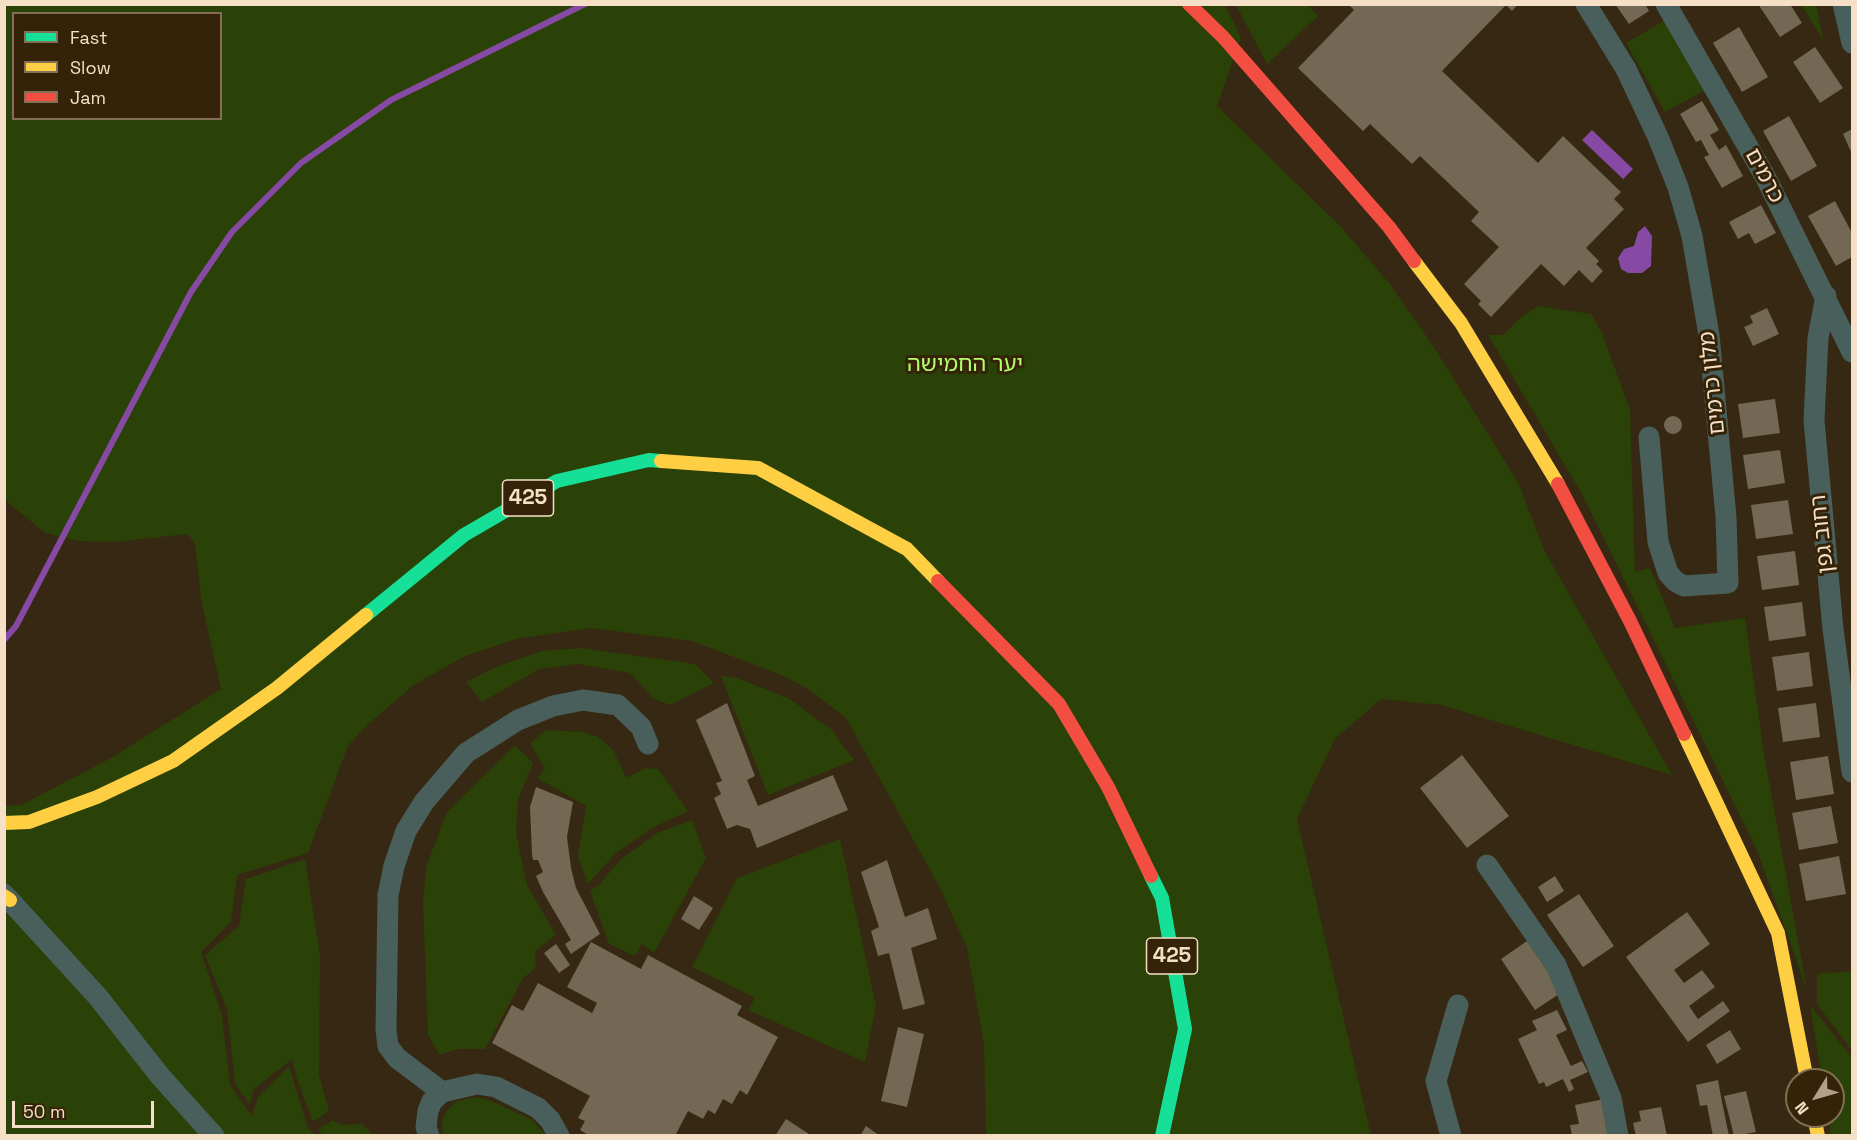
<!DOCTYPE html>
<html>
<head>
<meta charset="utf-8">
<style>
  body { margin:0 }
  #map { position:relative; width:1857px; height:1140px; overflow:hidden; background:#362812; font-family:"Space Grotesk",sans-serif }
  canvas { display:block }
  .frame { position:absolute; inset:0; border:6px solid #f5e0c7; pointer-events:none }
  .legend { position:absolute; left:12px; top:12px; width:210px; height:108px; box-sizing:border-box; background:#352309; border:2px solid #826f55; margin:0; padding:8px 10px; list-style:none; font-size:18px; color:#f5e0c7 }
  .legend li { display:flex; align-items:center; gap:12px; height:30px }
  .legend b { width:30px; border:2px solid #826f55 }
  .north { position:absolute; left:1785px; top:1068px; width:60px; height:60px; box-sizing:border-box; background:#352309; border:2px solid #826f55; border-radius:50%; rotate:233deg; font-size:16px; font-weight:700; line-height:24px; text-align:center; color:#f5e0c7 }
  .north::after { content:''; display:block; margin:auto; width:21px; height:27px; background:#b2a088; clip-path:polygon(50% 0,100% 100%,50% 72%,0 100%) }
  .scale { position:absolute; left:12px; top:1101px; width:142px; height:27px; box-sizing:border-box; border:3px solid #f5e0c7; border-top:0; padding-left:8px; font-size:18px; line-height:21px; white-space:nowrap; color:#f5e0c7; -webkit-text-stroke:4px #352309; paint-order:stroke }
</style>
</head>
<body>
<div id="map">
<canvas width="1857" height="1140"></canvas>
<div class="frame"></div>
<ul class="legend">
<li><b style="height:8px;background:#16e098"></b>Fast</li>
<li><b style="height:8px;background:#ffcf43"></b>Slow</li>
<li><b style="height:8px;background:#f24e42"></b>Jam</li>
</ul>
<div class="north">N</div>
<div class="scale">50 m</div>
</div>
<script>
const g = document.querySelector('canvas').getContext('2d');
g.lineJoin = 'round';
function paint(path, color) { g.fillStyle = color; g.fill(path, 'evenodd'); }
const poly = rows => new Path2D(rows.map(r => 'M' + r).join(''));
function stroke(path, color, width, dash) { g.strokeStyle = color; g.lineWidth = width; g.lineCap = dash ? 'butt' : 'round'; g.setLineDash(dash || []); g.stroke(path); }
function drawText(font, color, halo, rows, align = 'center') {
  g.font = font + ' "Space Grotesk","Noto Sans Hebrew",sans-serif'; g.lineWidth = 6; g.setLineDash([]); g.textBaseline = 'middle'; g.strokeStyle = halo; g.fillStyle = color; for (const [text, x, y, turn = 0] of rows) {
    g.save(); g.translate(x, y); g.rotate((+turn || 0) * Math.PI / 180); g.textAlign = isNaN(turn) ? turn : align; if (halo) g.strokeText(text, 0, 0); g.fillText(text, 0, 0); g.restore();
  }
}
paint(poly([
  [5,5,1225,5,1241,38,1217,106,1341,227,1389,283,1434,347,1519,484,1544,550,1672,775,1441,705,1381,699,1335,739,1297,819,1371,1135,986,1135,984,1044,967,948,940,888,846,718,808,689,781,675,692,641,591,628,516,639,465,656,414,685,366,726,348,746,308,853,237,875,231,922,201,952,222,1015,230,1085,252,1116,258,1097,289,1066,308,1128,315,1135,5,1136,5,806,21,805,111,758,221,689,201,600,195,544,188,534,114,542,78,541,45,533,5,500],
  [14,14,220,14,220,118,14,118],
  [1236,5,1308,5,1318,16,1267,64],
  [1801,5,1816,5,1824,41],
  [1667,19,1707,89,1665,112,1626,43],
  [1538,306,1591,314,1602,333,1630,410,1635,572,1650,568,1675,628,1745,618,1764,754,1807,990,1757,850,1582,494,1488,335,1503,335,1520,318],
  [581,648,695,664,714,683,670,705,654,699,630,673,577,664,539,669,482,702,466,682,496,667,542,651],
  [721,676,737,678,788,698,831,729,854,760,768,795],
  [546,730,582,732,597,736,614,751,626,778,646,768,658,769,688,811,652,828,615,854,588,884,578,856,586,806,537,778,545,769,530,743],
  [515,745,533,763,518,800,516,834,527,885,556,935,535,951,536,968,523,978,485,1049,458,1049,439,1055,428,1035,423,902,426,867,447,812],
  [692,820,706,858,654,953,642,944,635,956,609,944,590,891,599,885,621,859,657,833],
  [840,839,876,1006,865,1062,748,1010,755,998,692,967,737,878],
  [305,859,320,955,319,1075,329,1111,313,1122,297,1079,292,1059,253,1090,250,1105,235,1084,227,1009,205,955,239,926,246,879],
  [1852,971,1852,1051,1817,1004,1817,974],
  [1810,1005,1852,1058,1852,1135,1831,1135,1828,1116,1833,1116,1833,1080,1822,1080],
  [474,1097,489,1100,531,1119,546,1135,442,1135,443,1117,450,1107,458,1101],
  [333,1120,341,1125,363,1124,372,1135,323,1135,318,1129]
]), '#2a4107');
paint(poly([
  [1592,130,1633,169,1623,179,1582,140],
  [1645,226,1652,236,1651,266,1642,273,1628,273,1621,269,1618,258,1624,249,1634,246,1638,232]
]), '#8649a4');
stroke(poly([
  [4,640,16,626,191,292,232,232,301,163,391,100,585,4]
]), '#8649a4', 6);
paint(poly([
  [1348,4,1518,4,1512,11,1506,5,1442,71,1538,163,1563,136,1621,192,1614,199,1624,209,1586,248,1599,261,1596,264,1603,271,1592,283,1579,270,1564,286,1541,264,1491,317,1478,304,1481,301,1464,284,1499,247,1471,221,1479,212,1420,156,1412,164,1370,124,1363,131,1298,68,1354,10],
  [1615,4,1645,4,1649,11,1629,24],
  [1758,4,1790,4,1802,23,1780,37],
  [1739,27,1768,77,1742,92,1713,43],
  [1815,47,1843,88,1820,103,1793,62],
  [1702,101,1719,130,1710,135,1719,150,1726,145,1743,176,1722,188,1704,157,1709,155,1701,140,1696,142,1680,114],
  [1789,116,1817,166,1791,181,1763,131],
  [1852,129,1852,154,1843,134],
  [1835,201,1852,233,1852,257,1836,266,1808,216],
  [1761,205,1776,233,1755,244,1749,233,1738,239,1729,222],
  [1767,308,1779,334,1753,346,1744,327,1753,323,1750,316],
  [1775,399,1780,433,1743,438,1738,404],
  '1664 425a9 9 0 1 1 18 0a9 9 0 1 1-18 0Z',
  [1780,450,1785,483,1748,489,1743,455],
  [1788,500,1793,534,1756,539,1751,505],
  [1795,551,1799,585,1762,590,1757,556],
  [1802,602,1806,636,1769,641,1764,607],
  [1809,652,1813,686,1777,691,1772,657],
  [727,703,755,776,747,780,758,806,833,775,848,810,757,848,750,829,737,825,727,829,714,798,721,794,716,783,722,781,696,720],
  [1816,703,1820,737,1783,742,1778,708],
  [1462,755,1509,816,1467,848,1420,788],
  [1828,756,1834,794,1796,800,1790,762],
  [536,787,573,802,567,837,571,868,576,888,600,934,571,954,565,944,571,940,543,892,536,876,543,872,538,860,533,860,532,855,530,807],
  [1831,806,1838,843,1799,850,1792,813],
  [1839,856,1846,894,1806,901,1799,864],
  [887,860,905,917,928,908,937,939,911,948,925,1004,903,1010,889,953,878,956,871,931,879,927,861,872],
  [1555,876,1564,891,1547,902,1538,887],
  [1579,894,1614,946,1583,967,1547,915],
  [694,896,713,908,699,930,681,919],
  [1687,912,1710,944,1674,970,1684,983,1702,970,1715,987,1689,1006,1698,1019,1723,1001,1730,1011,1688,1042,1626,957],
  [1527,941,1562,992,1535,1010,1501,959],
  [591,942,641,969,648,955,742,1006,737,1015,778,1037,747,1095,740,1090,732,1104,723,1099,715,1114,708,1110,703,1119,688,1111,675,1136,590,1136,580,1130,585,1121,578,1118,590,1096,492,1043,512,1005,523,1011,538,983,592,1013,597,1003,567,987],
  [556,944,570,965,559,973,544,953],
  [1557,1010,1567,1030,1556,1035,1571,1066,1582,1061,1588,1072,1570,1080,1574,1089,1569,1092,1563,1079,1546,1087,1544,1082,1539,1084,1518,1039,1537,1030,1532,1021],
  [898,1027,924,1034,907,1107,881,1101],
  [1730,1030,1741,1049,1717,1064,1706,1045],
  [1718,1080,1722,1102,1729,1136,1713,1136,1707,1105,1700,1106,1696,1085],
  [1746,1091,1756,1132,1734,1136,1724,1096],
  [1604,1099,1611,1136,1572,1136,1570,1125,1579,1124,1575,1105],
  [1661,1107,1667,1136,1636,1136,1633,1123,1641,1121,1639,1111],
  [786,1119,809,1134,808,1136,775,1136],
  [866,1126,880,1136,860,1136]
]), '#726853');
stroke(poly([
  [1586,4,1626,69,1658,137,1678,187,1692,236,1709,335,1726,517,1728,583,1684,586,1675,581,1668,573,1658,542,1649,437],
  [1666,4,1766,178,1852,352],
  [1843,4,1852,43],
  [1826,296,1818,338,1814,420,1833,629,1852,772],
  [1487,865,1556,965,1611,1098,1618,1136],
  [4,894,98,997,160,1076,214,1136],
  [442,1092,397,1058,388,1046,386,1030,388,895,394,866,406,831,424,802,466,753,518,720,553,706,583,700,618,705,641,727,648,744],
  [429,1136,426,1127,428,1111,432,1101,442,1092,477,1084,496,1087,538,1108,550,1120,559,1136],
  [1451,1136,1436,1081,1458,1005]
]), '#485f5b', 21);
stroke(poly([
  [366,615,464,535,557,481,649,460,661,461],
  [1151,876,1162,898,1185,1029,1162,1136]
]), '#16e098', 14);
stroke(poly([
  [1414,261,1461,323,1558,484],
  [661,461,758,468,907,549,938,581],
  [1684,734,1778,933,1807,1080],
  [4,823,29,822,97,797,173,761,277,688,366,615],
  [4,896,10,900],
  [1814,1116,1818,1136]
]), '#ffcf43', 14);
stroke(poly([
  [1189,4,1223,37,1389,227,1414,261],
  [1558,484,1630,621,1684,734],
  [938,581,1059,704,1108,787,1151,876]
]), '#f24e42', 14);
for (const [x, y, w] of [
  [528,498,51],
  [1172,956,51]
]) { const box = new Path2D(); box.roundRect(x - w / 2, y - 18, w, 36, 4.5); g.fillStyle = '#352309'; g.fill(box); stroke(box, '#f5e0c7', 1.5); }
drawText('bold 21px', '#f5e0c7', null, [
  ["425",528,498],
  ["425",1172,956]
]);
drawText('22px', '#f5e0c7', '#352309', [
  ["כרמים",1764,176,62],
  ["מלון כרמים",1713,383,-96],
  ["רחוב גפן",1823,534,-96]
]);
drawText('22px', '#b2fe6a', '#352309', [
  ["יער החמישה",965,365]
]);
</script>
</body>
</html>
